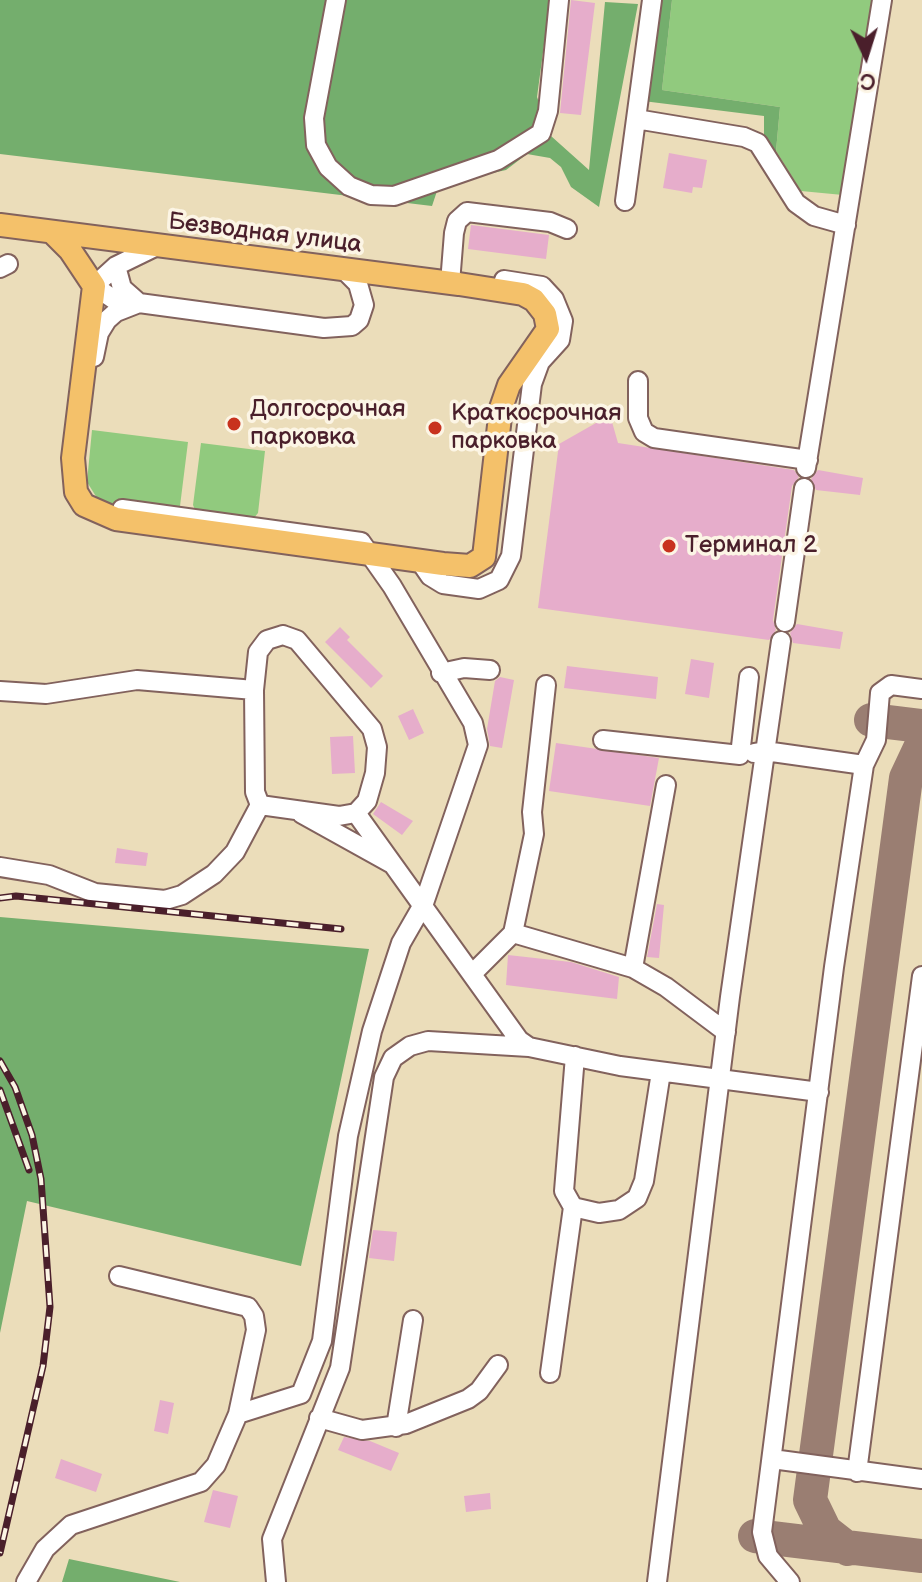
<!DOCTYPE html>
<html>
<head>
<meta charset="utf-8">
<style>
  body { margin:0 }
  #map { position:relative; width:922px; height:1582px; overflow:hidden; background:#ebddba; font-family:"Balsamiq Sans",sans-serif }
  canvas { display:block }
  .north { position:absolute; left:826px; top:16px; width:80px; height:80px; -webkit-text-stroke:6px #fcf5e5; paint-order:stroke; rotate:176deg; font-size:22px; font-weight:700; line-height:32px; text-align:center; color:#4a1f2b }
  .north::after { content:''; display:block; margin:auto; width:28px; height:36px; background:#4a1f2b; clip-path:polygon(50% 0,100% 100%,50% 72%,0 100%) }
</style>
</head>
<body>
<div id="map">
<canvas width="922" height="1582"></canvas>
<div class="north">С</div>
</div>
<script>
const g = document.querySelector('canvas').getContext('2d');
g.lineJoin = 'round';
function paint(path, color) { g.fillStyle = color; g.fill(path, 'evenodd'); }
const poly = rows => new Path2D(rows.map(r => 'M' + r).join(''));
function stroke(path, color, width, dash) { g.strokeStyle = color; g.lineWidth = width; g.lineCap = dash ? 'butt' : 'round'; g.setLineDash(dash || []); g.stroke(path); }
function drawText(font, color, halo, rows, align = 'center') {
  g.font = font + ' "Balsamiq Sans",sans-serif'; g.lineWidth = 7; g.setLineDash([]); g.textBaseline = 'middle'; g.strokeStyle = halo; g.fillStyle = color; for (const [text, x, y, turn = 0] of rows) {
    g.save(); g.translate(x, y); g.rotate((+turn || 0) * Math.PI / 180); g.textAlign = isNaN(turn) ? turn : align; if (halo) g.strokeText(text, 0, 0); g.fillText(text, 0, 0); g.restore();
  }
}
paint(poly([
  [672,0,873,0,843,195,801,191,776,151,780,107,662,90],
  [92,430,188,442,180,506,171,511,107,503,97,498,87,482],
  [201,443,265,451,258,513,253,519,196,512,193,505]
]), '#91ca7e');
paint(poly([
  [0,0,550,0,537,97,551,136,589,170,605,2,638,4,599,207,571,187,561,167,550,158,527,154,506,170,439,185,432,206,0,154],
  [657,0,672,0,662,90,780,107,776,151,764,149,764,116,643,101],
  [0,917,369,949,301,1266,27,1201,0,1333],
  [69,1559,180,1582,62,1582]
]), '#74ae6d');
stroke(poly([
  [871,720,922,726],
  [755,1536,922,1556],
  [848,1549,825,1531,810,1500,906,778,922,744]
]), '#9a7e72', 34);
paint(poly([
  [571,0,595,3,581,115,560,113],
  [669,153,707,160,702,188,693,187,692,193,663,188],
  [471,225,549,235,546,259,468,249],
  [610,415,618,443,794,470,799,477,792,486,773,620,776,630,769,640,538,608,559,444],
  [818,470,863,478,860,495,816,490,811,479],
  [797,624,843,632,840,649,793,643,790,633],
  [340,627,350,637,347,640,383,676,371,688,325,642],
  [691,659,714,663,709,698,685,694],
  [567,666,658,677,656,699,564,688],
  [500,677,514,680,502,748,490,746,487,729,495,681],
  [413,709,424,733,409,740,398,716],
  [353,736,355,773,332,774,330,737],
  [556,743,659,758,650,806,549,791],
  [381,802,413,821,402,835,373,814],
  [117,848,148,853,146,866,115,863],
  [657,904,664,905,659,958,647,957],
  [508,955,571,962,619,977,617,999,506,985],
  [373,1230,397,1232,394,1261,369,1258],
  [160,1400,174,1403,168,1434,154,1431],
  [344,1437,370,1441,399,1453,391,1471,338,1450],
  [61,1459,102,1474,96,1492,55,1478],
  [213,1490,238,1496,230,1528,204,1522],
  [490,1493,491,1509,466,1512,464,1496]
]), '#e6adcb');
const minor = poly([
  [336,0,314,118,316,145,328,167,349,186,371,195,394,196,498,160,541,133,548,111,559,0],
  [636,119,744,137,758,143,796,203,814,216,846,225],
  [625,201,652,0],
  [116,266,122,288,139,303],
  [0,268,8,264],
  [450,283,454,233,457,221,467,212,550,222,567,229],
  [125,307,94,286,116,266,157,246],
  [94,357,99,333,107,320,116,312,139,303,324,328,352,326,359,320,364,305,358,284,345,271],
  [638,381,638,418,644,432,654,438,808,460],
  [806,468,882,0],
  [419,560,430,576,443,584,479,589,499,580,511,556,532,384,540,362,560,340,563,321,554,299,542,286,504,280],
  [785,622,804,488],
  [283,635,297,640,372,729,377,747,375,773,367,801,356,813,339,816,260,805,255,792,254,690,258,652,267,640,283,635],
  [441,673,464,668,490,670],
  [0,691,46,694,137,680,254,690],
  [603,740,740,755,749,677],
  [754,753,765,751,864,765],
  [356,813,519,1040,529,1047,620,1066,819,1092],
  [302,814,392,864],
  [0,867,49,875,95,893,165,900,182,895,214,874,235,852,260,805],
  [513,933,633,968,666,987,726,1032],
  [633,968,666,785],
  [473,973,513,933,534,834,532,812,546,685],
  [573,1207,599,1213,619,1210,637,1198,644,1181,661,1072],
  [119,1276,248,1307,254,1316,256,1330,238,1414],
  [550,1373,573,1207,564,1191,575,1056],
  [319,1418,362,1430,406,1424,468,1399,479,1391,498,1365],
  [396,1427,413,1320],
  [772,1459,922,1479],
  [857,1472,922,976],
  [26,1582,45,1549,71,1525,201,1482,216,1465,238,1414,301,1394,322,1341,348,1136,372,1031,401,943,424,903,478,745,473,723,392,586,361,542,122,509],
  [276,1582,272,1539,340,1368,384,1077,393,1058,410,1046,428,1041,529,1047],
  [657,1582,730,997,781,641],
  [790,1582,768,1556,762,1532,834,967,864,765,876,740,880,693,891,685,922,689]
]);
const major = poly([
  [0,225,459,284,523,294,534,300,545,314,548,329,509,385,501,408,484,557,470,566,443,564,116,519,84,505,76,492,73,458,94,286,70,250,52,232]
]);
stroke(minor, '#82625d', 22);
stroke(major, '#82625d', 26);
stroke(minor, '#fff', 18);
stroke(major, '#f4c16a', 22);
const rail = poly([
  [0,898,16,896,341,929],
  [0,1061,15,1087,32,1135,41,1179,50,1307,43,1366,0,1553],
  [0,1090,29,1170]
]);
stroke(rail, '#4a1f2b', 7);
stroke(rail, '#fcf5e5', 4, [12]);
for (const [x, y, r, color] of [
  [234,424,8,"#c8321e"],
  [435,428,8,"#c8321e"],
  [669,546,8,"#c8321e"]
]) { const dot = new Path2D(); dot.arc(x, y, r, 0, 2 * Math.PI); g.fillStyle = color; g.fill(dot); stroke(dot, '#fcf5e5', 3); }
drawText('24px', '#4a1f2b', '#fcf5e5', [
  ["Безводная улица",265,234,7]
]);
drawText('24px', '#4a1f2b', '#fcf5e5', [
  ["Долгосрочная",250,410],
  ["парковка",250,438],
  ["Краткосрочная",451,414],
  ["парковка",451,442],
  ["Терминал 2",685,546]
], 'left');
</script>
</body>
</html>
